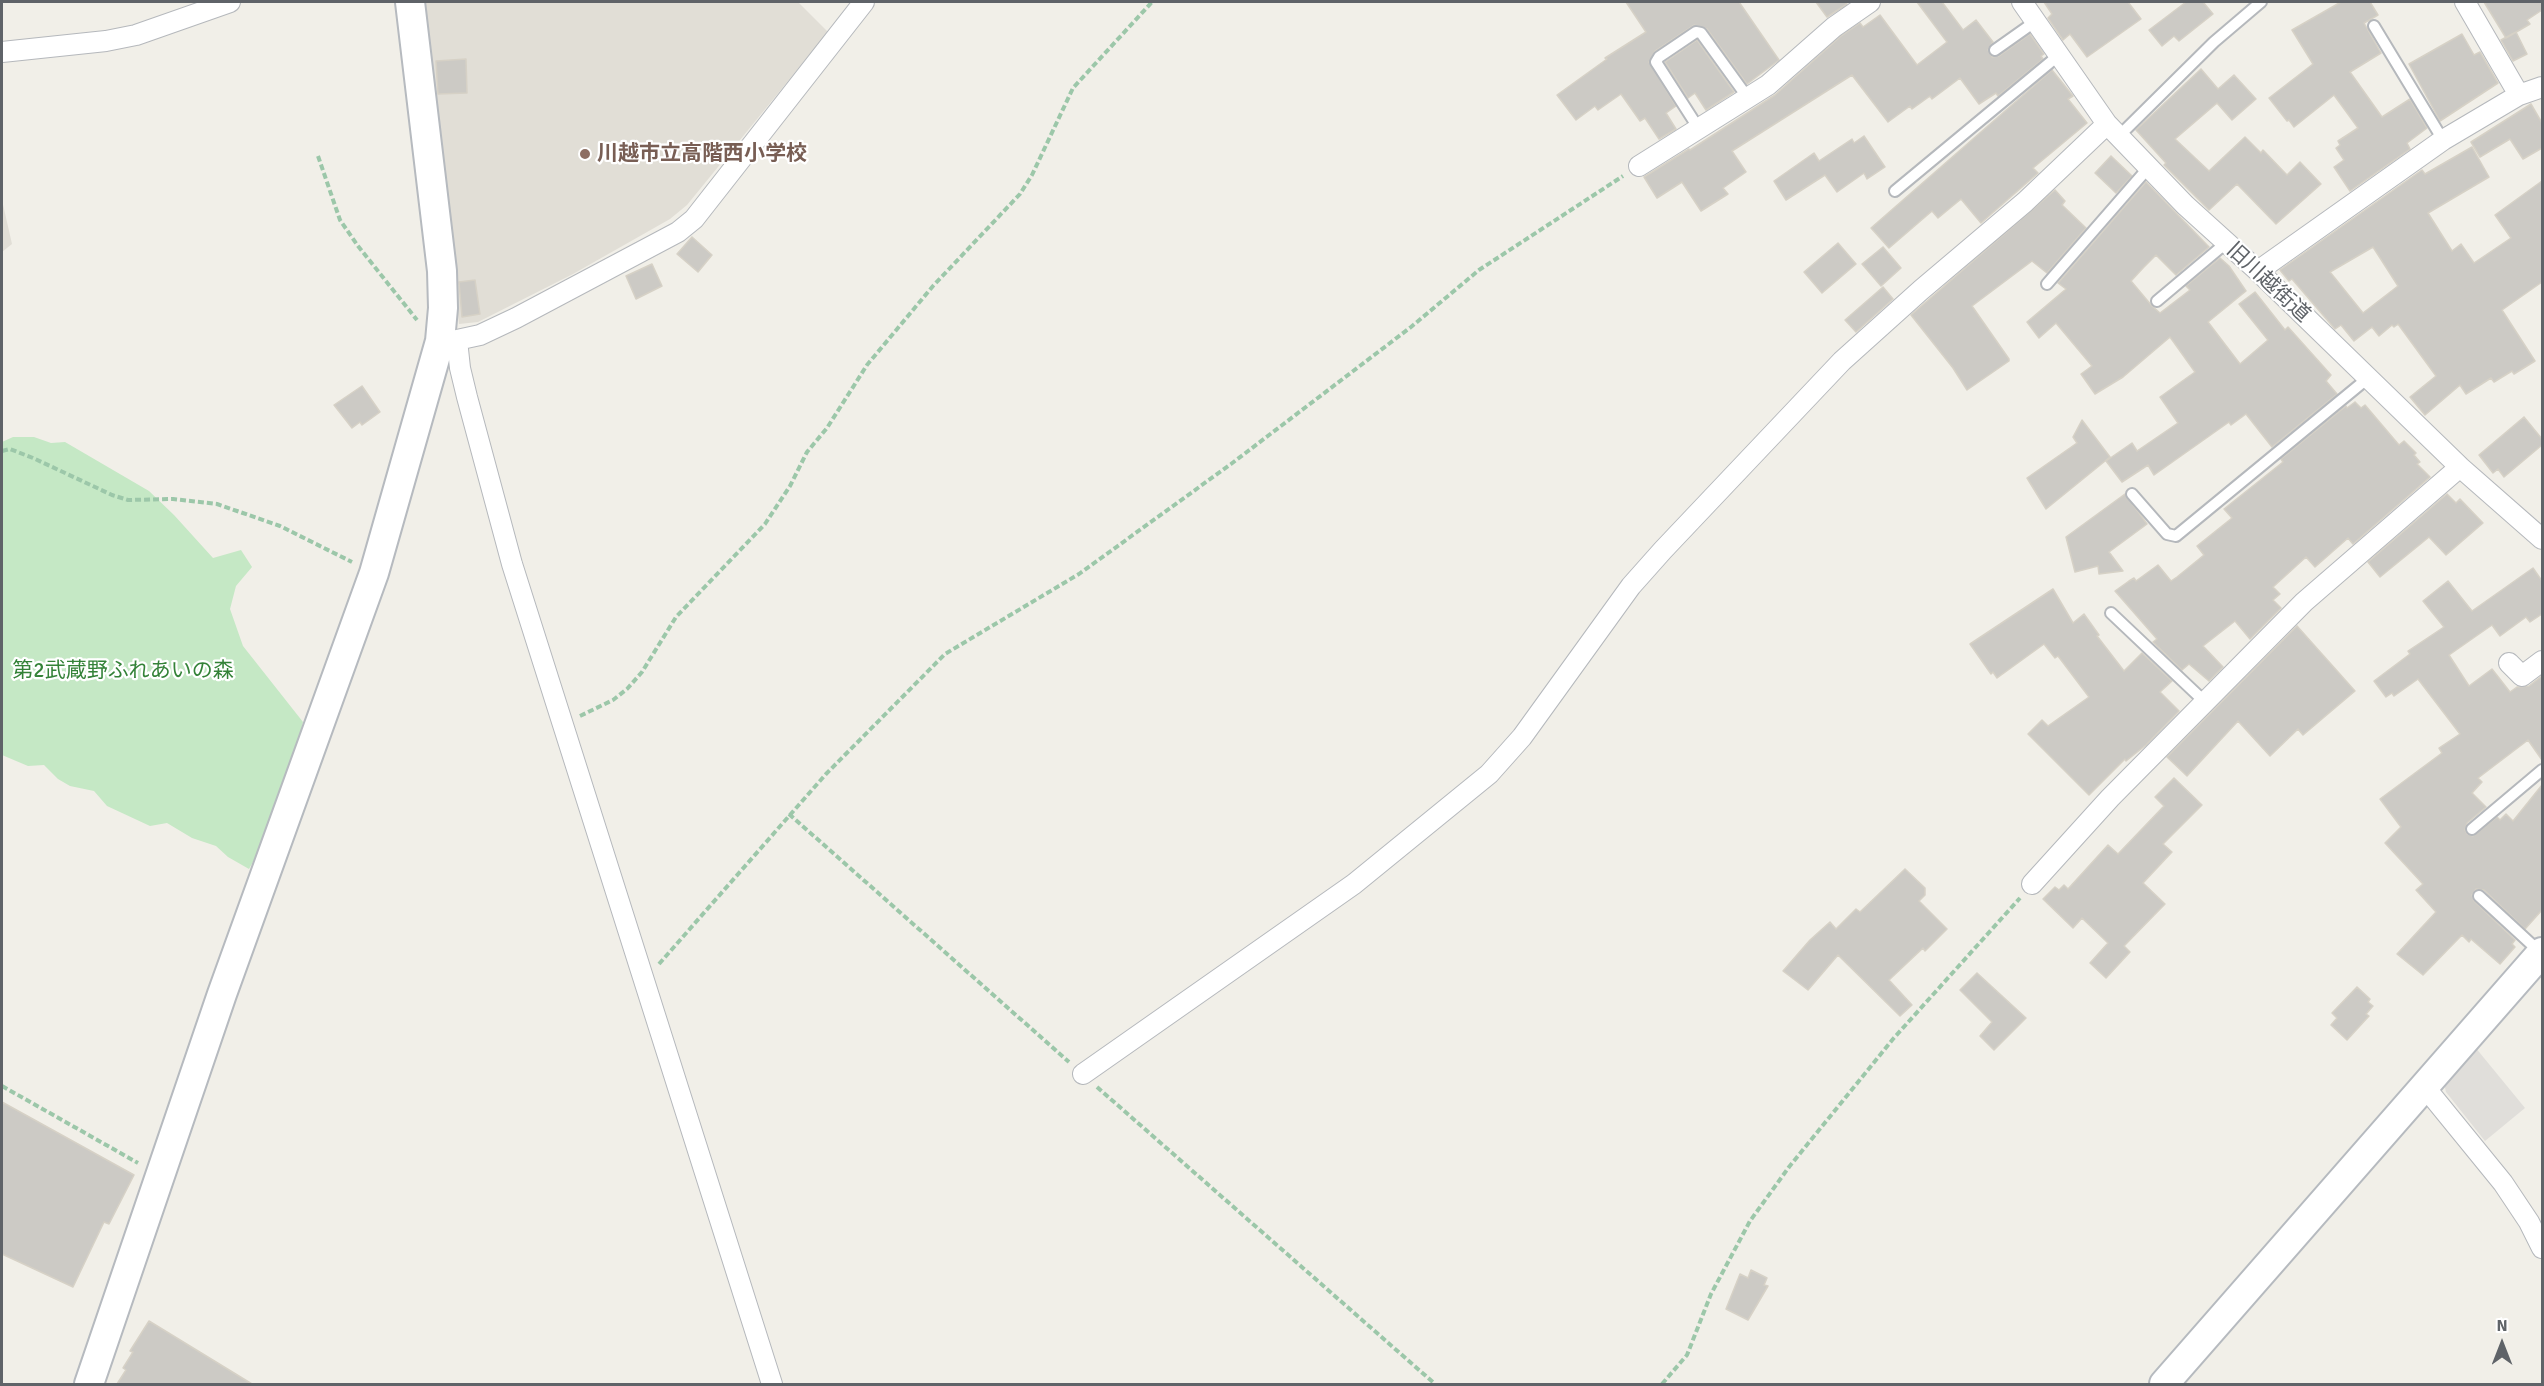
<!DOCTYPE html>
<html>
<head>
<meta charset="utf-8">
<style>
  body { margin:0 }
  #map { position:relative; width:2544px; height:1386px; overflow:hidden; background:#f1efe8; font-family:Signika,sans-serif }
  canvas { display:block }
  .frame { position:absolute; inset:0; border:3px solid #5f6368; pointer-events:none }
  .north { position:absolute; left:2472px; top:1314px; width:60px; height:60px; -webkit-text-stroke:4px #fff; paint-order:stroke; rotate:0deg; font-size:16px; font-weight:700; line-height:24px; text-align:center; color:#5f6368 }
  .north::after { content:''; display:block; margin:auto; width:21px; height:27px; background:#5f6368; clip-path:polygon(50% 0,100% 100%,50% 72%,0 100%) }
</style>
</head>
<body>
<div id="map">
<canvas width="2544" height="1386"></canvas>
<div class="frame"></div>
<div class="north">N</div>
</div>
<script>
const g = document.querySelector('canvas').getContext('2d');
g.lineJoin = 'round';
function paint(path, color) { g.fillStyle = color; g.fill(path, 'evenodd'); }
const poly = rows => new Path2D(rows.map(r => 'M' + r).join(''));
function stroke(path, color, width, dash) { g.strokeStyle = color; g.lineWidth = width; g.lineCap = dash ? 'butt' : 'round'; g.setLineDash(dash || []); g.stroke(path); }
function drawText(font, color, halo, rows, align = 'center') {
  g.font = font + ' Signika,"Noto Sans JP",sans-serif'; g.lineWidth = 4.5; g.setLineDash([]); g.textBaseline = 'middle'; g.strokeStyle = halo; g.fillStyle = color; for (const [text, x, y, turn = 0] of rows) {
    g.save(); g.translate(x, y); g.rotate((+turn || 0) * Math.PI / 180); g.textAlign = isNaN(turn) ? turn : align; if (halo) g.strokeText(text, 0, 0); g.fillText(text, 0, 0); g.restore();
  }
}
paint(poly([
  [2475,1047,2525,1108,2485,1141,2446,1092,2444,1083]
]), '#e0deda');
paint(poly([
  [424,2,798,2,828,32,687,205,670,219,573,274,478,322,459,324],
  [2,200,12,244,2,252]
]), '#e1ded6');
paint(poly([
  [13,437,34,437,51,443,65,442,149,491,174,515,213,558,241,550,252,567,236,586,230,609,243,646,303,722,293,764,273,826,249,869,228,857,216,846,192,838,167,823,150,826,107,806,94,791,70,786,58,779,44,765,28,766,2,755,2,442]
]), '#c5e8c5');
const building = poly([
  [1626,2,1739,2,1779,60,1747,84,1707,29,1694,25,1655,51,1649,62,1676,106,1666,113,1676,129,1659,139,1645,118,1640,121,1621,94,1598,110,1595,106,1576,120,1557,95,1607,59,1605,58,1646,32,1626,2],
  [1816,2,1845,2,1847,4,1827,17,1816,2],
  [1917,2,1942,2,1963,30,1976,20,1993,42,1988,50,1992,57,1999,56,2030,34,2044,54,2041,56,2043,59,1998,96,1996,93,1979,104,1960,78,1932,99,1930,96,1912,109,1910,106,1888,122,1852,75,1732,151,1746,172,1723,188,1728,194,1701,211,1682,182,1657,198,1644,177,1689,149,1690,150,1775,95,1841,36,1860,23,1863,27,1880,15,1917,65,1947,42,1917,2],
  [2044,2,2128,2,2141,19,2087,57,2070,34,2063,40,2048,18,2052,14,2044,2],
  [2186,2,2203,2,2213,14,2179,41,2174,36,2162,46,2149,30,2186,2],
  [2341,2,2370,2,2378,15,2364,23,2381,53,2350,72,2382,117,2410,99,2427,128,2407,143,2410,149,2350,191,2334,167,2344,160,2336,148,2340,145,2338,141,2358,128,2334,95,2294,127,2289,120,2287,121,2269,98,2313,64,2292,30,2341,2],
  [2484,2,2542,2,2542,10,2527,20,2530,24,2506,38,2484,2],
  [2516,32,2527,54,2513,61,2501,40,2516,32],
  [2462,34,2474,55,2480,52,2498,83,2440,121,2409,64,2462,34],
  [1697,40,1734,92,1706,110,1695,93,1688,98,1665,62,1697,40],
  [466,59,467,93,438,94,436,61,466,59],
  [2201,69,2218,89,2234,75,2256,99,2232,120,2217,103,2175,139,2209,171,2245,137,2261,153,2263,150,2287,175,2300,162,2321,184,2276,224,2237,184,2209,210,2164,165,2166,163,2136,130,2201,69],
  [2052,70,2073,96,2068,99,2087,123,2033,168,2038,173,1981,223,1961,199,1938,218,1932,211,1889,248,1871,228,2052,70],
  [2531,104,2542,123,2542,148,2523,159,2510,139,2480,157,2471,142,2531,104],
  [1864,136,1885,167,1867,179,1864,173,1837,192,1825,175,1786,200,1774,181,1814,153,1819,161,1852,139,1854,143,1864,136],
  [2472,147,2489,177,2428,213,2452,251,2461,244,2474,263,2511,238,2495,215,2542,181,2542,282,2502,310,2535,361,2514,374,2512,371,2494,382,2491,378,2466,394,2460,385,2425,415,2410,397,2436,376,2398,324,2394,327,2392,325,2379,336,2372,327,2354,341,2341,325,2335,329,2292,279,2289,281,2280,270,2422,170,2425,174,2472,147],
  [2373,247,2398,286,2363,313,2330,272,2373,247],
  [2111,156,2132,176,2116,193,2095,173,2111,156],
  [2146,182,2209,247,2176,275,2156,255,2144,267,2131,281,2152,306,2160,313,2190,290,2186,286,2220,258,2229,266,2246,291,2208,322,2240,364,2268,340,2239,304,2255,292,2285,330,2288,327,2331,375,2326,381,2337,394,2272,447,2246,414,2231,425,2229,422,2154,475,2148,465,2122,482,2106,461,2132,443,2137,451,2178,423,2160,397,2195,372,2170,337,2123,377,2095,394,2081,374,2092,366,2056,323,2039,338,2027,322,2066,289,2058,283,2146,182],
  [2055,190,2065,201,2062,205,2086,228,2047,273,2032,261,1972,306,2009,359,2009,361,1967,390,1953,368,1911,315,2055,190],
  [692,237,712,255,698,272,677,254,692,237],
  [1838,243,1856,264,1822,293,1804,272,1838,243],
  [1883,247,1901,268,1881,286,1862,264,1883,247],
  [652,264,662,286,636,299,626,276,652,264],
  [475,280,480,314,462,317,459,282,475,280],
  [1883,287,1893,299,1856,332,1845,320,1883,287],
  [362,386,380,412,362,425,360,422,352,428,334,405,362,386],
  [2355,402,2361,408,2365,405,2399,445,2404,441,2416,453,2414,455,2420,462,2417,464,2430,477,2353,544,2348,538,2315,567,2306,557,2273,587,2280,594,2273,600,2281,608,2250,639,2235,621,2203,646,2223,667,2209,681,2189,664,2182,670,2153,642,2157,639,2115,591,2129,581,2134,578,2136,581,2158,565,2171,581,2177,577,2204,555,2197,546,2232,518,2224,509,2283,462,2281,459,2346,406,2347,408,2355,402],
  [2524,417,2542,439,2542,445,2504,477,2498,469,2493,473,2479,455,2524,417],
  [2082,420,2110,457,2046,509,2027,478,2077,443,2073,437,2082,420],
  [2125,494,2147,524,2109,552,2123,571,2099,574,2098,566,2075,572,2066,537,2125,494],
  [2447,494,2456,503,2460,499,2483,523,2446,555,2429,537,2380,577,2368,562,2447,494],
  [2533,568,2542,581,2542,614,2530,622,2526,617,2500,636,2492,625,2449,655,2469,686,2492,669,2510,692,2517,687,2529,686,2542,676,2542,760,2528,740,2478,778,2482,782,2472,793,2486,807,2467,823,2465,830,2467,834,2473,836,2497,817,2500,820,2506,814,2513,821,2542,785,2542,910,2525,929,2484,890,2476,889,2472,895,2474,901,2515,940,2512,944,2515,947,2500,964,2471,939,2469,942,2462,935,2423,975,2397,954,2436,912,2416,890,2423,884,2385,843,2401,827,2380,799,2442,753,2439,748,2460,734,2418,679,2394,696,2392,693,2386,697,2374,681,2410,654,2408,651,2444,627,2423,601,2448,581,2472,611,2533,568],
  [2053,589,2073,623,2084,614,2099,635,2097,636,2124,671,2142,653,2172,681,2160,692,2179,711,2146,745,2126,761,2125,759,2089,795,2028,734,2042,720,2048,726,2089,697,2058,656,2055,658,2044,644,1997,678,1993,672,1991,674,1970,644,2053,589],
  [2297,626,2355,691,2303,735,2298,729,2270,756,2238,721,2187,776,2167,757,2297,626],
  [2174,778,2202,805,2163,844,2172,852,2143,883,2165,904,2124,946,2130,952,2106,978,2090,963,2108,943,2082,918,2073,928,2043,899,2055,887,2059,890,2064,885,2068,889,2108,845,2118,854,2164,806,2155,797,2174,778],
  [1905,869,1925,888,1925,895,1919,901,1947,929,1925,951,1923,948,1889,980,1912,1005,1900,1016,1838,955,1808,990,1783,971,1810,940,1830,922,1836,929,1856,909,1860,912,1905,869],
  [1977,973,2026,1018,1994,1050,1980,1036,1992,1022,1960,990,1977,973],
  [2357,987,2370,999,2368,1002,2373,1006,2366,1014,2369,1016,2347,1040,2331,1025,2337,1018,2332,1013,2357,987],
  [2,1102,134,1175,109,1224,104,1222,73,1287,2,1254,2,1102],
  [1751,1270,1767,1278,1764,1285,1768,1286,1748,1320,1726,1309,1740,1274,1748,1278,1751,1270],
  [149,1321,252,1384,117,1384,126,1370,123,1368,133,1352,130,1351,149,1321]
]);
paint(building, '#cccac5');
stroke(building, '#d6d1c6', 1.5);
const lane = poly([
  [2374,26,2443,140],
  [1995,50,2036,21],
  [1699,129,1656,62,1659,57,1696,32,1701,33,1748,98],
  [2119,136,2214,42,2261,2],
  [1895,191,2059,55],
  [2047,284,2149,167],
  [2157,301,2226,243],
  [2132,494,2167,534,2176,536,2368,378],
  [2111,613,2205,702],
  [2472,829,2542,770],
  [2479,896,2541,953]
]);
const street = poly([
  [2022,2,2107,124,2185,205,2258,271,2460,467,2542,539],
  [2465,2,2519,95],
  [2,52,106,41,136,35,230,2],
  [1639,166,1768,85,1834,27,1870,2],
  [2258,271,2443,140,2519,95,2542,87],
  [457,340,480,335,516,318,678,232,694,219,864,2],
  [440,341,457,340,460,368,467,397,512,564,772,1384],
  [2509,663,2522,676,2542,661],
  [2032,884,2110,798,2304,602,2460,467],
  [1083,1074,1354,884,1489,774,1522,737,1631,586,1663,550,1842,361,1921,290,2025,202,2107,124],
  [2424,1086,2503,1183,2529,1222,2542,1248]
]);
const secondary = poly([
  [89,1384,222,994,374,573,440,341,443,308,442,271,410,2],
  [2164,1384,2542,952]
]);
stroke(lane, '#b5b8bc', 14);
stroke(street, '#b5b8bc', 22);
stroke(secondary, '#b6babf', 32);
stroke(poly([
  [318,156,340,220,358,246,417,320],
  [2,451,10,449,33,458,112,495,128,500,173,499,217,504,280,526,352,562],
  [580,716,613,700,627,689,642,672,676,617,765,524,790,486,807,452,827,428,867,365,933,286,1020,194,1032,175,1073,88,1152,2],
  [789,814,1069,1062],
  [659,964,826,774,945,654,1079,574,1231,464,1411,327,1479,270,1623,176],
  [2,1086,138,1163],
  [1097,1087,1435,1384],
  [1662,1384,1687,1355,1711,1294,1750,1221,1789,1167,1893,1039,2020,898]
]), '#9cc7a9', 4, [6, 3]);
stroke(lane, '#fff', 10);
stroke(street, '#fff', 20);
stroke(secondary, '#fff', 28);
for (const [x, y, r, color] of [
  [585,154,6,"#8d6e63"]
]) { const dot = new Path2D(); dot.arc(x, y, r, 0, 2 * Math.PI); g.fillStyle = color; g.fill(dot); stroke(dot, '#fff', 2); }
drawText('bold 21px', '#785e54', '#fff', [
  ["川越市立高階西小学校",597,154]
], 'left');
drawText('21px', '#5f6368', '#fff', [
  ["旧川越街道",2268,283,43]
]);
drawText('21px', '#348238', '#fff', [
  ["第2武蔵野ふれあいの森",123,671]
]);
</script>
</body>
</html>
